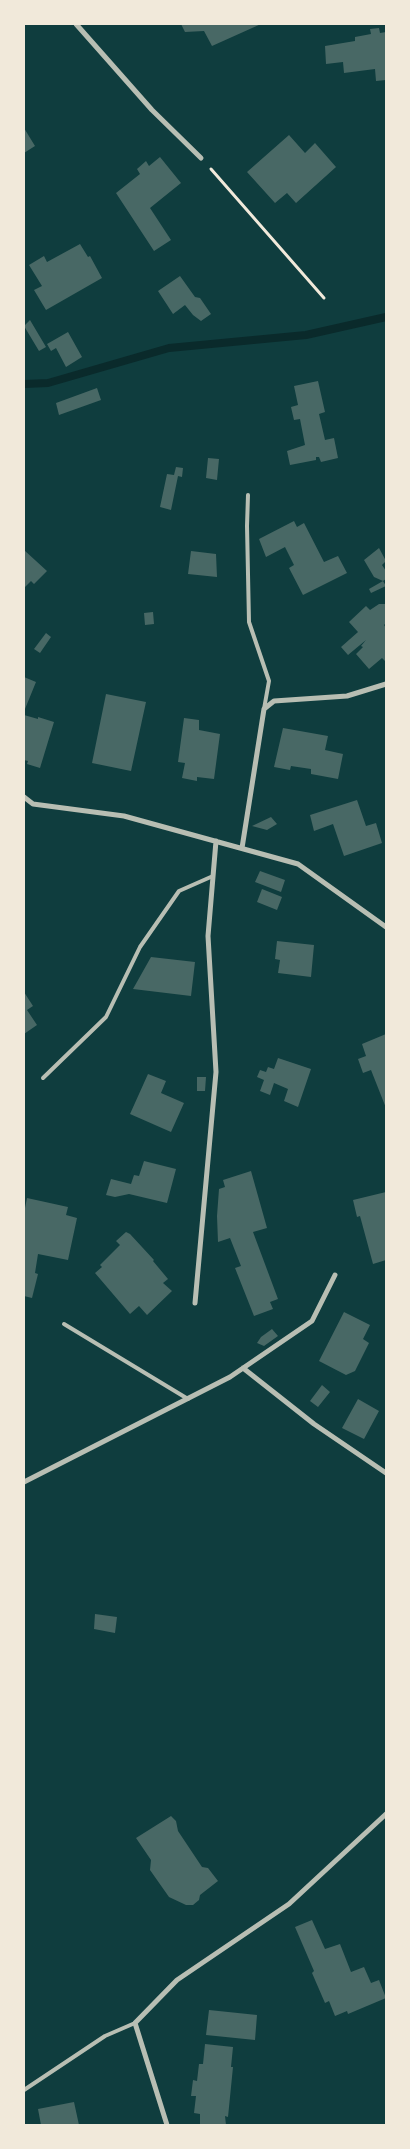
<!DOCTYPE html>
<html>
<head>
<meta charset="utf-8">
<style>
  body { margin:0 }
  #map { position:relative; width:410px; height:2149px; overflow:hidden; background:#0f3d3e; font-family:"Playfair Display",serif }
  canvas { display:block }
  .frame { position:absolute; inset:0; border:25px solid #f1e9da; pointer-events:none }
</style>
</head>
<body>
<div id="map">
<canvas width="410" height="2149"></canvas>
<div class="frame"></div>
</div>
<script>
const g = document.querySelector('canvas').getContext('2d');
g.lineJoin = 'round';
const poly = rows => new Path2D(rows.map(r => 'M' + r).join(''));
function stroke(path, color, width, dash) { g.strokeStyle = color; g.lineWidth = width; g.lineCap = dash ? 'butt' : 'round'; g.setLineDash(dash || []); g.stroke(path); }
function paint(path, color) { g.fillStyle = color; g.fill(path, 'evenodd'); }
stroke(poly([
  [24,384,48,383,169,348,306,335,386,317]
]), '#0a2a2b', 8);
paint(poly([
  [181,24,261,24,212,46,204,31,185,32],
  [379,28,380,33,386,32,386,80,376,81,375,69,344,73,343,62,326,64,325,46,355,41,355,37,371,34,370,29],
  [24,128,35,146,24,153],
  [289,135,305,153,315,143,336,167,296,203,287,193,275,203,247,172],
  [160,157,181,183,150,208,171,240,154,251,116,193,140,174,137,169,146,161,149,166],
  [80,244,88,257,90,256,102,278,46,310,34,290,42,286,29,265,44,256,47,262],
  [180,276,195,297,200,298,211,314,201,321,193,315,185,305,173,314,158,291],
  [30,320,46,347,39,351,24,326],
  [68,332,82,357,66,367,56,348,51,351,47,344],
  [318,381,325,412,319,414,325,440,334,438,338,458,321,462,319,457,316,457,316,460,290,465,287,451,305,445,300,419,294,420,291,407,298,405,294,386],
  [97,388,101,400,59,415,56,403],
  [208,458,219,459,217,480,206,478],
  [176,467,183,468,182,477,178,476,171,510,160,507,167,474,174,475],
  [294,521,297,527,304,523,324,562,338,556,347,573,303,595,289,568,294,565,285,547,266,557,259,539],
  [379,548,386,561,382,565,386,571,386,579,383,581,374,577,364,560],
  [24,550,47,571,34,584,31,581,24,588],
  [191,551,216,554,217,577,188,574],
  [383,581,386,586,371,593,369,589],
  [379,604,386,604,386,623,384,625,386,628,386,662,382,658,369,669,356,654,363,647,361,646,366,640,348,655,341,647,358,632,349,622,366,606,370,610],
  [153,612,154,624,145,625,144,613],
  [46,633,51,637,40,653,34,649],
  [24,677,36,682,25,709,24,708],
  [106,694,146,702,131,771,92,763],
  [24,715,38,719,38,717,54,722,40,768,27,764,28,761,24,760],
  [184,718,199,720,199,730,220,734,214,779,197,777,197,781,182,778,185,763,178,762],
  [283,728,328,736,325,750,343,754,338,779,311,774,311,769,291,766,290,770,274,767],
  [357,800,366,826,376,823,382,843,344,856,333,824,314,831,310,815],
  [271,817,277,824,267,830,252,826],
  [260,871,285,880,281,892,255,882],
  [262,889,282,897,277,910,257,902],
  [277,941,314,945,311,977,278,973,280,960,275,959],
  [151,957,195,962,191,996,133,989],
  [24,992,33,1006,27,1010,37,1025,24,1034],
  [386,1034,386,1108,371,1070,363,1073,358,1059,366,1056,362,1044],
  [278,1058,311,1069,298,1107,284,1101,288,1089,274,1083,270,1095,260,1091,264,1080,257,1077,260,1070,266,1072,268,1067,274,1069],
  [148,1074,166,1081,161,1093,184,1103,171,1132,130,1114],
  [197,1077,206,1077,205,1091,197,1091],
  [144,1161,176,1169,167,1203,129,1194,115,1197,106,1195,111,1179,131,1184,134,1175,139,1176],
  [251,1171,267,1228,253,1232,278,1299,270,1302,273,1309,254,1316,235,1268,241,1266,230,1238,218,1242,217,1216,219,1189,225,1187,223,1180],
  [386,1192,386,1260,373,1264,360,1216,357,1217,353,1200],
  [27,1198,68,1207,66,1215,77,1218,68,1260,38,1254,35,1273,38,1274,32,1298,24,1296,24,1213],
  [126,1232,130,1234,154,1260,153,1261,168,1279,163,1283,172,1291,147,1315,139,1306,130,1314,95,1273,102,1267,100,1265,120,1245,116,1241],
  [344,1312,370,1325,363,1339,369,1343,355,1371,346,1375,319,1361],
  [272,1329,278,1336,264,1346,257,1343,261,1337],
  [322,1385,330,1392,318,1407,310,1401],
  [358,1399,379,1411,364,1439,342,1428],
  [95,1614,117,1617,115,1633,94,1629],
  [171,1816,176,1821,178,1831,202,1867,208,1868,218,1881,200,1895,199,1900,193,1905,186,1905,169,1897,150,1870,151,1860,136,1838],
  [312,1920,325,1949,340,1944,351,1972,364,1967,371,1983,379,1980,386,1998,348,2014,347,2011,335,2016,329,2001,325,2003,312,1973,314,1971,295,1927],
  [209,2010,257,2015,255,2040,206,2035],
  [205,2044,233,2047,231,2067,233,2067,228,2117,225,2116,226,2125,200,2125,200,2114,194,2113,196,2096,191,2096,193,2080,197,2081,199,2064,203,2064],
  [74,2102,79,2125,41,2125,38,2109]
]), '#486865');
stroke(poly([
  [211,169,324,298]
]), '#f1e9da', 3);
stroke(poly([
  [248,495,247,526,249,622,269,681,264,709],
  [43,1078,106,1017,140,947,179,891,213,876],
  [64,1324,188,1399],
  [24,2090,105,2036,135,2023]
]), '#b8beb3', 4);
stroke(poly([
  [76,24,152,110,201,158],
  [24,797,33,804,124,816,298,864,386,927],
  [242,848,264,709,274,701,347,696,386,684],
  [195,1303,216,1072,208,936,216,841],
  [243,1368,314,1424,386,1473],
  [24,1482,230,1377,312,1321,335,1275],
  [167,2125,135,2023,177,1980,289,1904,386,1814]
]), '#b8beb3', 5);
</script>
</body>
</html>
